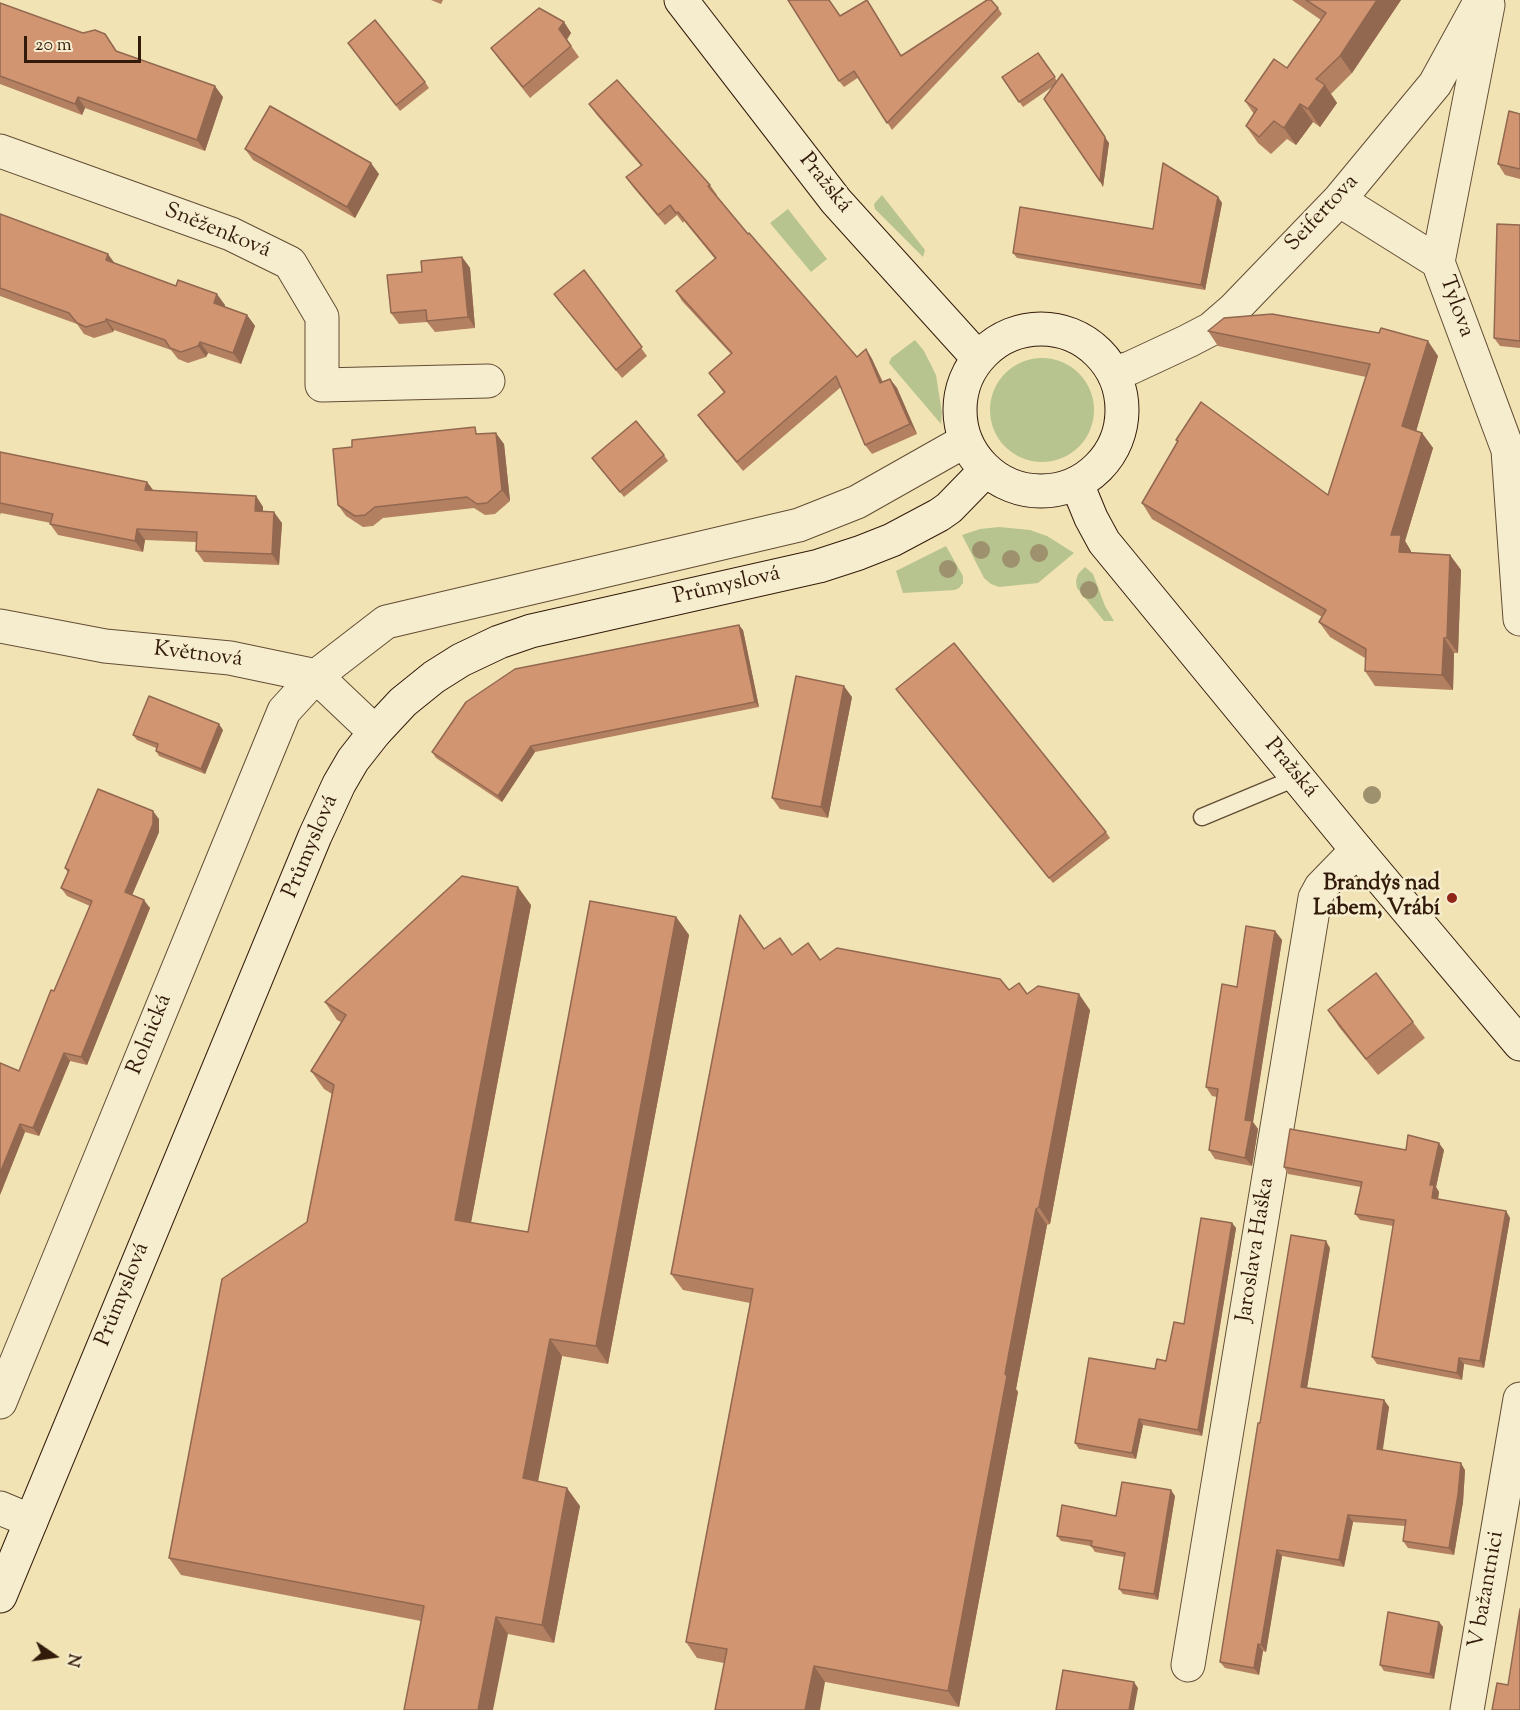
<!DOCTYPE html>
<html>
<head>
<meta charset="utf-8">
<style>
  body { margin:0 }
  #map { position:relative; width:1520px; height:1710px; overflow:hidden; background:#f1e3b3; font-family:"Sorts Mill Goudy",serif }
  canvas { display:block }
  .north { position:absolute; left:24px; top:1626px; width:60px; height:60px; -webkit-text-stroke:4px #f6edce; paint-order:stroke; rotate:103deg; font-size:16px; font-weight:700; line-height:24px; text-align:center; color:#331b0b }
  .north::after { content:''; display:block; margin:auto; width:21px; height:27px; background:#331b0b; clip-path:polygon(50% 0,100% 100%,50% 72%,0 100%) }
  .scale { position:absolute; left:24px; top:36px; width:117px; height:27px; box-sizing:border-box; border:3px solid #331b0b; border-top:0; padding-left:8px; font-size:18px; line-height:21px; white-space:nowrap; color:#331b0b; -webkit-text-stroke:4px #f6edce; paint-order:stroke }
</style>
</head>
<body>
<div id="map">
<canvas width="1520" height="1710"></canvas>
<div class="north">N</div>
<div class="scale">20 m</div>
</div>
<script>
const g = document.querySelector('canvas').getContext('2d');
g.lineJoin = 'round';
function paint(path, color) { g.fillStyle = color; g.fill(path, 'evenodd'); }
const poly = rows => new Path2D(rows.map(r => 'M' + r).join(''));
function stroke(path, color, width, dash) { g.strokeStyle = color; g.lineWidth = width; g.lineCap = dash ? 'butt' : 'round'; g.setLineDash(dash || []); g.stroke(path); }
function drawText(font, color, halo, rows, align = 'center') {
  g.font = font + ' "Sorts Mill Goudy",serif'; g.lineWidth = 5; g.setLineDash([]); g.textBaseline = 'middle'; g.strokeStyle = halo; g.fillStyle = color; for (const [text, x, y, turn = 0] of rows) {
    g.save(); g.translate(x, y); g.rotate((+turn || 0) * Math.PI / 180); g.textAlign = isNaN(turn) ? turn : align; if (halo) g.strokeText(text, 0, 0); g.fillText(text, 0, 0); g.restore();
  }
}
paint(poly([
  [882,195,925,250,923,257,875,209,874,204],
  [788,209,827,259,811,272,770,223],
  [915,340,924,351,936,375,942,413,941,424,889,363,891,358],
  '990 410a52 52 0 1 1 104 0a52 52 0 1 1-104 0Z',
  [999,527,1030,530,1047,536,1074,553,1038,583,999,587,991,584,984,578,962,535,980,529],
  [946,546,963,576,963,583,959,588,955,590,903,593,896,571],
  [1085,567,1093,574,1105,606,1114,621,1104,621,1077,588,1076,581,1078,574]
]), '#b7c48f');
const service = poly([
  [1202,817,1298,777]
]);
const minor = poly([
  [0,151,231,234,290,263,322,317,322,385,488,381],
  [1339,200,1438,262,1508,450,1520,619],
  [1438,262,1488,5],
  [1114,373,1130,368,1188,341,1211,329,1234,309,1339,200,1435,84,1481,0],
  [0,626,105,646,230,658,316,676,375,732],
  [0,1402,284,711,316,676,386,622,799,525,857,502,965,441],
  [0,1508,31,1521],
  [1188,1665,1315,898,1321,887,1357,850],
  [1467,1710,1520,1399]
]);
const secondary = poly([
  [681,0,836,201,978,358],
  '960 410a81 81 0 1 1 162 0a81 81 0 1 1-162 0Z',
  [1077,484,1091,518,1104,542,1357,850,1520,1044],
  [0,1596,315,836,339,784,353,760,375,732,403,702,434,677,461,660,499,642,531,631,819,566,859,553,892,540,939,515,949,508,986,470]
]);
stroke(service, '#624d35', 19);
stroke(minor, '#624d35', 35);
stroke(secondary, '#331b0b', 35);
stroke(service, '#f6edce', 16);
stroke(minor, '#f6edce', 33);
stroke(secondary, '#f6edce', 33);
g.fillStyle = '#9e916d';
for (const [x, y] of [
  [981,550],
  [1039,553],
  [1011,559],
  [948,569],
  [1089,590],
  [1372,795]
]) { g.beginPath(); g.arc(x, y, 9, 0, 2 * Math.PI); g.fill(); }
paint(poly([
  [431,0,443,0,441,4],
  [1292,0,1401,0,1352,73,1331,94,1337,103,1320,127,1313,122,1296,145,1287,139,1271,154,1258,143,1246,126,1254,114,1245,101,1287,68,1321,20],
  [0,3,113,45,117,52,223,97,205,151,85,108,82,115,0,84],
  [998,8,1002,14,892,130,859,77,844,87,839,81,840,16,902,55],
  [564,22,571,33,567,40,579,57,530,98,499,59,491,48],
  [352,49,425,82,429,88,400,111],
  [1038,53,1057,81,1109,143,1103,187,1052,87,1023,107,1002,77],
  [589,104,710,185,717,195,716,195,748,234,857,357,866,349,872,359,883,382,890,379,897,388,917,434,872,454,865,445,841,387,743,471,705,425,698,415,724,393,709,373,731,354,682,301,676,291,715,259,684,221,683,223,677,215,665,225,633,187,626,177,641,166,596,114],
  [1520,114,1520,179,1505,175,1498,164],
  [245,149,379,174,355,218,253,160],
  [1218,197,1222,203,1205,290,1017,258,1013,253,1153,229],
  [0,214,115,264,225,305,224,307,247,315,255,326,241,364,208,353,206,357,188,363,178,359,171,350,114,330,113,332,94,338,84,334,77,324,0,296],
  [1520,225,1520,348,1500,346,1494,338],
  [462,257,470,268,475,328,435,332,427,322,399,324,391,313,422,272],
  [584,270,647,356,622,378,554,294],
  [1208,331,1438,356,1416,431,1422,433,1433,448,1405,541,1411,551,1411,553,1450,555,1461,570,1458,653,1454,653,1453,690,1375,686,1365,671,1365,658,1330,637,1319,622,1322,617,1152,519,1142,503,1178,442,1176,440,1328,495,1366,377,1218,346],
  [480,434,504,444,510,501,495,514,485,515,474,508,383,518,373,526,363,527,346,516,338,505],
  [0,452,147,482,154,491,256,496,263,507,263,511,282,523,279,565,204,562,196,551,196,542,145,540,143,552,58,535,50,524,51,523,1,513,0,515],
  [664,455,668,461,624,497,592,458],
  [743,630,759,707,535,752,502,802,436,758,432,752],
  [896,689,1106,832,1110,838,1053,883],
  [852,697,828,818,780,809,772,798],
  [223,730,205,774,159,756,156,751,156,748,137,740,133,735],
  [159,819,159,832,132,895,150,908,87,1065,70,1061,39,1136,25,1132,0,1195,19,1071,90,906,67,896,61,888,68,873,65,868],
  [531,905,471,1223,528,1232,676,917,689,935,608,1364,562,1356,538,1482,580,1506,554,1643,508,1634,421,1621,181,1575,169,1558,307,1222,332,1094,324,1089,311,1071,341,1022,337,1020,325,1002],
  [1275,931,1282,940,1253,1122,1258,1129,1252,1166,1215,1159,1209,1150,1217,1097,1212,1096,1206,1087,1237,987],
  [764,949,820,960,1027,994,1090,1010,1050,1224,1047,1225,1016,1389,1018,1392,959,1707,697,1658,686,1642,750,1303,683,1290,671,1274],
  [1328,1010,1413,1022,1425,1038,1378,1075,1339,1027],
  [1444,1150,1436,1187,1439,1192,1438,1199,1506,1211,1510,1218,1484,1368,1464,1364,1462,1380,1377,1364,1372,1357,1393,1226,1360,1220,1355,1214,1361,1187,1288,1174,1284,1167],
  [1232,1223,1236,1228,1202,1436,1143,1425,1136,1459,1079,1449,1075,1443,1155,1369,1166,1361],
  [1330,1248,1307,1388,1384,1400,1389,1407,1382,1450,1465,1470,1463,1502,1454,1555,1408,1548,1403,1541,1405,1526,1353,1522,1344,1567,1282,1556,1266,1652,1263,1651,1259,1675,1225,1668,1220,1662,1260,1423],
  [1175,1496,1158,1600,1123,1594,1119,1589,1124,1557,1095,1552,1091,1546,1061,1541,1057,1536],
  [1439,1622,1443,1627,1434,1679,1384,1671,1380,1665]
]), '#b48062');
paint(poly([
  [1377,0,1401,0,1352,73,1340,56],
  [564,22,571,33,566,40,559,29],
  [1062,74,1109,143,1103,187,1100,181],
  [1325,85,1337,103,1320,127,1308,109],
  [215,86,223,97,205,151,197,140],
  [78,97,85,108,82,115,75,104],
  [1300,104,1313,122,1296,145,1284,128],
  [371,163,379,174,355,218,347,207],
  [1218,197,1222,203,1205,290,1201,285],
  [108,254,116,265,106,260],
  [462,257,470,268,475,328,468,317],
  [217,294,225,305,222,314,214,303],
  [247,315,255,326,241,364,233,353],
  [106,319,114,330,113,332,106,321],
  [1428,341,1438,356,1413,442,1402,426],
  [200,342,208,353,206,357,198,346],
  [866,349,872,359,887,393,880,383],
  [890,379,897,388,917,434,910,424],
  [496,433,504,444,510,501,502,490],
  [1422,433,1433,448,1405,541,1411,551,1410,567,1399,552,1391,535],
  [147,482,155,493,145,490],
  [256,496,263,507,263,522,255,511],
  [274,512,282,523,279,565,272,554],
  [137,529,145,540,143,552,135,541],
  [1450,555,1461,570,1458,653,1447,638],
  [739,625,743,630,759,707,755,702],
  [1444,638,1454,653,1453,690,1442,675],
  [844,686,852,697,828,818,821,807],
  [219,724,223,730,205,774,201,769],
  [531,746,535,752,502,802,498,796],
  [153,811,159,819,159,832,130,900,125,892],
  [518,887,531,905,468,1238,455,1220],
  [144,900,150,908,87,1065,81,1057],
  [676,917,689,935,608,1364,596,1346],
  [1275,931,1282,940,1253,1122,1258,1129,1252,1166,1245,1158,1245,1120],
  [1079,994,1090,1010,1050,1224,1039,1207],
  [64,1053,70,1061,39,1136,33,1128],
  [20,1124,25,1132,0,1195,0,1173],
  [1439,1143,1444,1150,1436,1187,1439,1192,1437,1205,1432,1198,1430,1185],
  [1036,1209,1047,1225,1016,1389,1018,1392,959,1707,948,1691,1005,1374],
  [1506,1211,1510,1218,1484,1368,1480,1361],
  [1232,1223,1236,1228,1202,1436,1198,1430],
  [1326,1241,1330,1248,1306,1394,1301,1387],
  [550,1339,562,1356,535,1496,523,1478],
  [1459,1358,1464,1364,1462,1380,1457,1373],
  [1384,1400,1389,1407,1382,1456,1377,1449],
  [1139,1419,1143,1425,1136,1459,1132,1453],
  [1461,1463,1465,1470,1463,1502,1454,1555,1449,1548],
  [567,1488,580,1506,554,1643,542,1625],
  [1171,1490,1175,1496,1158,1600,1154,1594],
  [1348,1515,1353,1522,1344,1567,1339,1560],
  [1277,1550,1282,1556,1266,1652,1261,1645],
  [496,1617,508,1634,493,1710,478,1710],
  [1439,1622,1443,1627,1434,1679,1430,1674],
  [1258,1644,1263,1651,1259,1675,1254,1668],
  [814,1666,825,1682,820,1710,805,1710],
  [1134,1682,1138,1688,1134,1710,1129,1710]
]), '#926850');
const building = poly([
  [788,0,829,0,840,16,867,0,901,56,987,0,991,0,998,8,887,123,854,71,839,81,788,0],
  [1306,0,1377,0,1340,56,1316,79,1325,85,1308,109,1300,104,1284,128,1274,121,1259,137,1246,126,1257,109,1245,101,1274,59,1287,68,1326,13,1306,0],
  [0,3,83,33,95,30,105,34,116,51,215,86,197,140,78,97,75,104,0,76,0,3],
  [539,8,564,22,559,29,571,46,523,87,491,48,539,8],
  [375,20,425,82,396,105,348,43,375,20],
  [1038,53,1055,77,1019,102,1002,77,1038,53],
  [1062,74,1105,137,1100,181,1044,99,1062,74],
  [617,80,710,185,708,186,748,234,749,233,857,357,866,349,880,383,890,379,910,424,865,445,836,376,737,462,698,415,725,392,709,373,732,353,676,291,716,258,678,212,676,213,670,205,658,215,626,177,642,165,589,104,617,80],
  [270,106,371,163,347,207,245,149,270,106],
  [1509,111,1520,114,1520,169,1498,164,1509,111],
  [1163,163,1218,197,1201,285,1013,253,1020,207,1153,229,1163,163],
  [0,214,108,254,106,260,176,286,178,280,217,294,214,303,247,315,233,353,200,342,198,346,181,352,170,348,165,340,106,319,106,321,86,327,77,323,69,313,0,288,0,214],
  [1497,224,1520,225,1520,341,1494,338,1497,224],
  [462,257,468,317,427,321,426,310,391,313,387,275,422,272,421,261,462,257],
  [584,270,642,347,616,370,554,294,584,270],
  [1272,314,1379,333,1381,328,1428,341,1402,426,1422,433,1391,535,1401,535,1399,552,1450,555,1447,638,1444,638,1442,675,1365,671,1366,649,1319,622,1326,610,1142,503,1178,441,1176,440,1201,402,1328,495,1370,364,1208,331,1224,318,1272,314],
  [636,421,664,455,620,492,592,458,636,421],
  [475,427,476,434,496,433,502,490,487,503,477,504,467,497,375,507,365,515,355,516,338,505,333,449,352,447,352,440,475,427],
  [0,452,147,482,145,490,256,496,255,511,274,512,272,554,196,551,197,532,137,529,135,541,50,524,53,514,0,503,0,452],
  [739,625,755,702,531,746,498,796,432,752,466,702,515,669,739,625],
  [954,643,1106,832,1049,878,896,689,954,643],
  [796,676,844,686,821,807,772,798,796,676],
  [149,696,219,724,201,769,156,751,158,744,133,735,149,696],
  [98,789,153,811,153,824,125,892,144,900,81,1057,64,1053,33,1128,20,1124,0,1173,0,1063,19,1071,51,990,54,991,92,901,61,888,69,870,65,868,98,789],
  [462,876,518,887,455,1220,528,1232,590,901,676,917,596,1346,550,1339,523,1478,567,1488,542,1625,496,1617,478,1710,404,1710,424,1606,169,1558,222,1279,307,1222,334,1085,311,1071,346,1015,325,1002,462,876],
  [740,915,764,949,780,938,792,955,808,943,820,960,837,948,1000,979,1009,990,1019,983,1027,994,1038,986,1079,994,1039,1207,1036,1209,1005,1374,1007,1376,948,1691,814,1666,805,1710,715,1710,727,1649,686,1642,753,1289,671,1274,740,915],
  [1246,926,1275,931,1245,1120,1252,1121,1245,1158,1209,1150,1218,1089,1206,1087,1222,984,1237,987,1246,926],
  [1376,973,1413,1022,1366,1059,1328,1010,1376,973],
  [1290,1129,1406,1150,1408,1135,1439,1143,1430,1185,1434,1185,1432,1198,1506,1211,1480,1361,1459,1358,1457,1373,1372,1357,1394,1220,1355,1214,1362,1182,1284,1167,1290,1129],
  [1201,1218,1232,1223,1198,1430,1139,1419,1132,1453,1075,1443,1089,1358,1155,1369,1157,1359,1166,1361,1174,1322,1184,1324,1201,1218],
  [1291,1235,1326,1241,1301,1387,1384,1400,1377,1449,1461,1463,1458,1495,1449,1548,1403,1541,1406,1520,1348,1515,1339,1560,1277,1550,1261,1645,1258,1644,1254,1668,1220,1662,1258,1423,1260,1423,1291,1235],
  [1122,1482,1171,1490,1154,1594,1119,1589,1125,1553,1091,1546,1092,1541,1057,1536,1062,1505,1116,1516,1122,1482],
  [1520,1609,1520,1710,1492,1710,1497,1683,1508,1685,1520,1609],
  [1388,1612,1439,1622,1430,1674,1380,1665,1388,1612],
  [1063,1670,1134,1682,1129,1710,1056,1710,1063,1670]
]);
paint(building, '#d19572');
stroke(building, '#926850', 1.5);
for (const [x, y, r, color] of [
  [1452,898,6,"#8f2418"]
]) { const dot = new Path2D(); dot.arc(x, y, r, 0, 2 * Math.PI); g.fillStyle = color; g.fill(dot); stroke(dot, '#f6edce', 2); }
drawText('22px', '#331b0b', '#f6edce', [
  ["Pražská",824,184,51],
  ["Seifertova",1323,214,-47],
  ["Sněženková",217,232,22],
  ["Tylova",1455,307,70],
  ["Průmyslová",727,587,-13],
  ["Květnová",198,656,7],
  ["Pražská",1290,769,50],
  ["Průmyslová",312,847,-67],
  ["Rolnická",151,1035,-68],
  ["Jaroslava Haška",1257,1250,-81],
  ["Průmyslová",124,1295,-68],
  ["V bažantnici",1488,1590,-80]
]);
drawText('bold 22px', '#331b0b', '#f6edce', [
  ["Brandýs nad",1440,885],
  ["Labem, Vrábí",1440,910]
], 'right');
</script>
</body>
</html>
